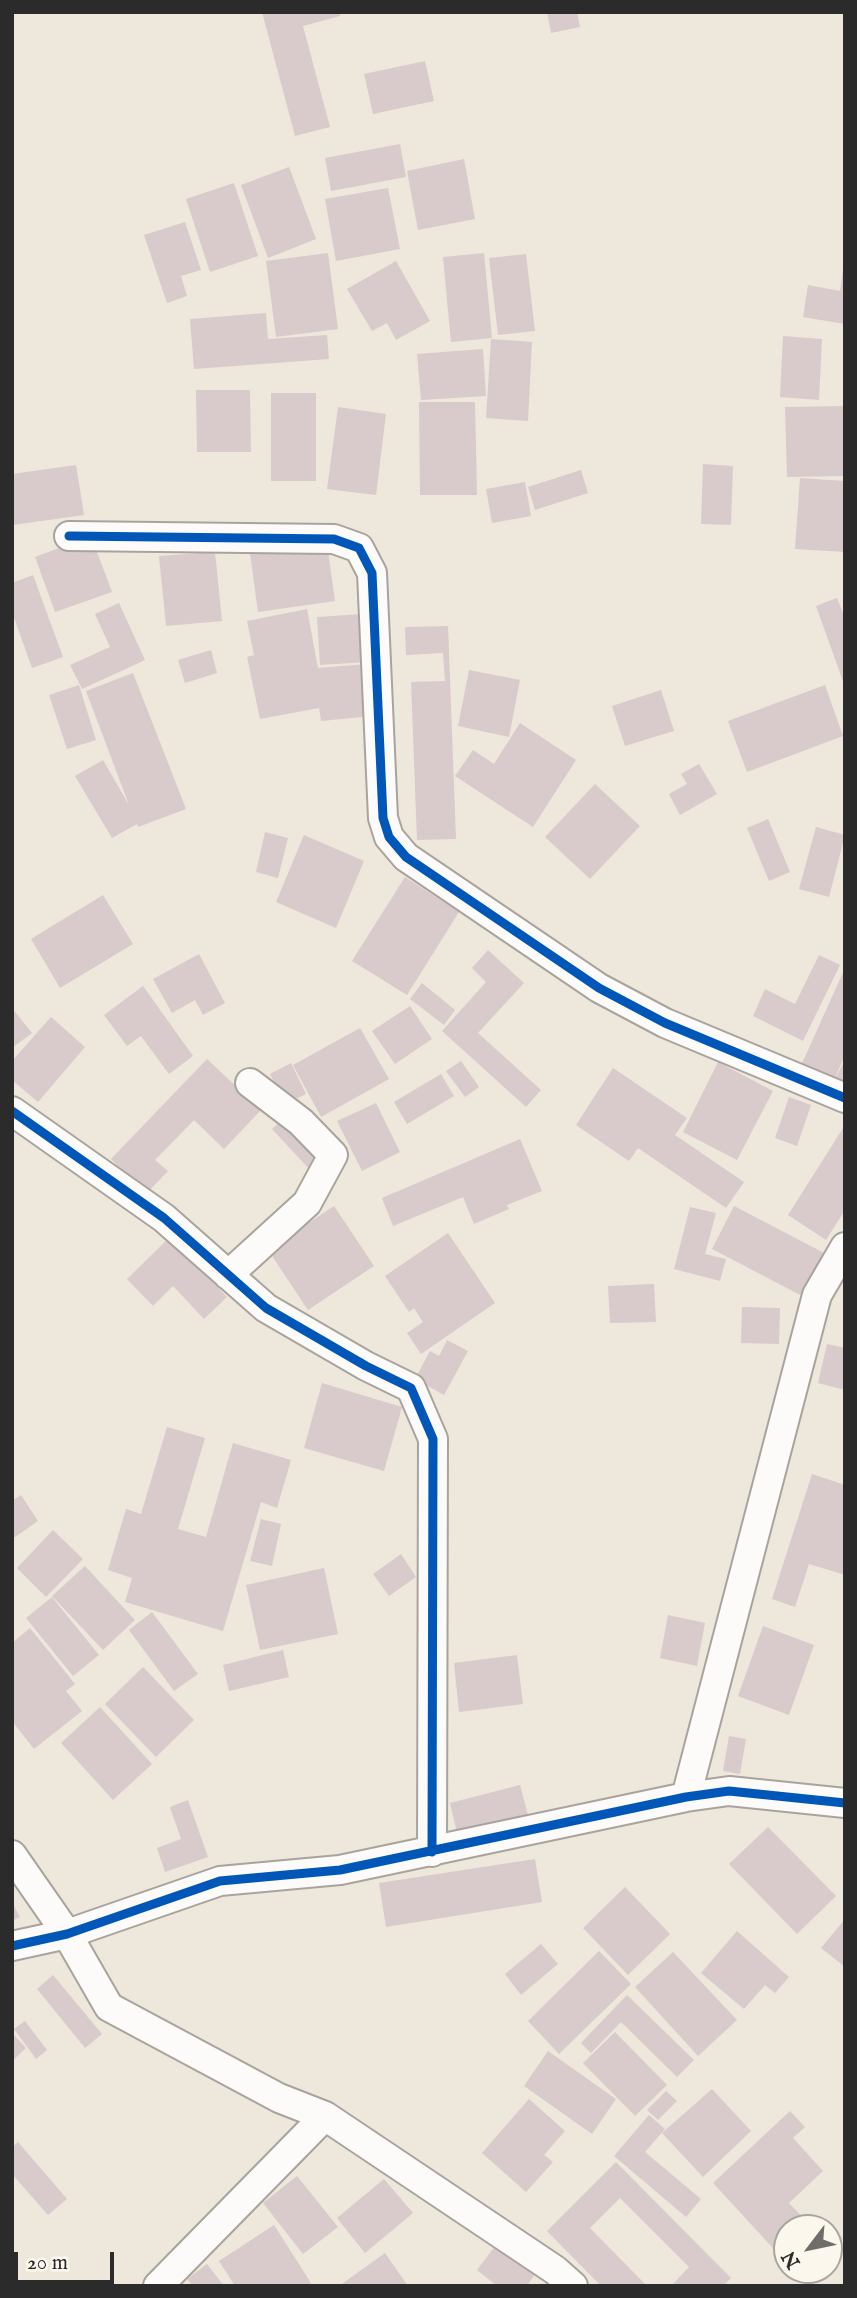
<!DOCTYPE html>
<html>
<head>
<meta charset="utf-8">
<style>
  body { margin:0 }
  #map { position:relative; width:857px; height:2298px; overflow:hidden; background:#eee7db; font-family:"IM FELL English",serif }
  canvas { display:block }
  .frame { position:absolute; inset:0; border:14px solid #2b2b2b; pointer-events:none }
  .north { position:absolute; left:773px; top:2214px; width:70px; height:70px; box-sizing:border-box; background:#fbf7ec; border:2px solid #a8a59f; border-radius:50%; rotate:238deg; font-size:19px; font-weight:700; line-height:28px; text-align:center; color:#2b2b2b }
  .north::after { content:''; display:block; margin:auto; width:24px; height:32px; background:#6f6d69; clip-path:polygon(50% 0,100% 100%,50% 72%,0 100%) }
  .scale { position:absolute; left:14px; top:2252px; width:100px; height:32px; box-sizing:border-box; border:4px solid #2b2b2b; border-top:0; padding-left:9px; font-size:21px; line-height:24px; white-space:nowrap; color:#2b2b2b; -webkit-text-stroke:5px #fbf7ec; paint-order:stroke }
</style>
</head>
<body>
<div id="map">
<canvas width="857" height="2298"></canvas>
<div class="frame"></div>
<div class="north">N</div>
<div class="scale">20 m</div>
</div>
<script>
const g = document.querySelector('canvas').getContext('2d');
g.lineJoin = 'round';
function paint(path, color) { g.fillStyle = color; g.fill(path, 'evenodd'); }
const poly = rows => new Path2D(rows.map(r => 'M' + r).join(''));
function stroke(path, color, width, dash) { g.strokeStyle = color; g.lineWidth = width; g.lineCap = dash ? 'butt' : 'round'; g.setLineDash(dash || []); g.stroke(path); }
paint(poly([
  [262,12,340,12,340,16,303,26,330,127,295,136],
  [547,12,577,12,580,27,551,33],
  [425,61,434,101,373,114,364,74],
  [400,144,406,177,331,191,325,158],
  [464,159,475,219,418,230,407,171],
  [289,167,316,239,268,258,241,185],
  [234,183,258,256,210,272,186,199],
  [388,188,400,249,336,261,325,199],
  [185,222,201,270,181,276,187,296,167,303,144,235],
  [328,253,338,329,276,337,266,261],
  [484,253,492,338,451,342,443,257],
  [526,254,535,331,498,335,489,258],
  [396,261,430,321,396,340,387,323,372,331,347,289],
  [843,270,845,324,803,317,808,285,840,291],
  [266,313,268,339,327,335,329,359,194,369,190,319],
  [783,336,822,339,819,400,780,397],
  [491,339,532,342,528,421,486,418],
  [483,349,486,396,421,400,417,354],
  [196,390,250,390,251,452,197,452],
  [271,393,316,393,316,481,271,481],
  [419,402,475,402,477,495,420,495],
  [845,406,845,476,787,477,785,407],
  [338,407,386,414,376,495,327,489],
  [703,464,733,466,731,525,701,524],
  [76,465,84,515,13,525,12,474],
  [581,470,588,493,535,510,528,487],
  [800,478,845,481,845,552,795,549],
  [525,482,531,516,492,523,486,489],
  [325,529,335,601,258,612,250,553,284,549],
  [91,536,112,592,55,612,35,557],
  [215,552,222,621,166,626,159,556],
  [33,575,63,657,32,668,12,612,12,583],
  [837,598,845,618,844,684,816,606],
  [119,603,145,660,82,689,70,665,110,647,95,614],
  [307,609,318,668,367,664,373,716,321,721,319,708,260,719,247,657,254,655,247,621],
  [364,614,367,662,320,665,317,617],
  [448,626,456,839,417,840,411,682,445,681,443,653,406,655,405,627],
  [211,650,217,673,185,683,178,660],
  [469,670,520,680,509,737,458,726],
  [133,673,186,809,138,827,137,824,112,838,75,776,103,760,129,805,86,691],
  [79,685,96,740,67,749,49,695],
  [825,685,843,736,747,772,728,721],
  [661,690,674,731,625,746,612,706],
  [520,723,576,760,533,827,455,776,473,750,494,764],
  [699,764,717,794,680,815,669,794,687,784,681,774],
  [595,784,640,826,590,879,545,837],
  [768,819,790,872,769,881,747,828],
  [816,827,845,835,829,897,799,889],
  [265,832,288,838,278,878,256,872],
  [304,835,364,861,336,928,276,902],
  [405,877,459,912,407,995,352,961],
  [103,895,133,944,60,988,31,939],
  [488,950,524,983,478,1033,541,1090,526,1107,442,1031,486,982,472,968],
  [199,954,225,1003,203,1015,195,1000,172,1013,153,979],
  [819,955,840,965,803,1041,753,1016,765,989,795,1004],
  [845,968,845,1055,832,1085,799,1070],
  [422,983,455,1010,444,1025,410,999],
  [143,986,193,1056,169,1074,141,1036,127,1046,104,1015],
  [410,1006,432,1039,395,1064,372,1031],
  [12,1008,32,1033,12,1048],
  [51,1017,85,1047,38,1102,12,1080,12,1061],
  [360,1028,389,1079,321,1117,293,1065],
  [207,1059,261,1110,224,1149,194,1120,155,1160,168,1171,146,1194,111,1159],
  [845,1060,845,1082,836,1077],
  [461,1061,479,1087,465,1097,446,1071],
  [718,1062,773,1091,737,1160,683,1132],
  [291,1063,306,1094,285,1104,270,1074],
  [613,1068,687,1118,675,1135,744,1182,726,1208,638,1148,629,1161,576,1125],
  [441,1074,454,1096,407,1124,394,1102],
  [789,1097,811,1105,797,1146,775,1138],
  [376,1103,400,1152,362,1171,337,1121],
  [285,1117,325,1161,312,1172,272,1129],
  [845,1125,845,1210,826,1240,788,1215],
  [520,1139,542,1191,507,1205,509,1209,474,1224,463,1197,393,1226,382,1198],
  [334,1206,374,1266,308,1310,268,1250],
  [734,1206,828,1255,808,1299,712,1249],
  [690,1207,716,1213,705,1254,726,1259,720,1281,674,1269],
  [448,1233,495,1303,421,1354,407,1333,423,1322,414,1308,409,1312,385,1276],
  [170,1237,227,1297,204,1319,173,1286,153,1306,127,1279],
  [654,1284,656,1322,610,1323,608,1286],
  [742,1307,780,1308,779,1344,741,1343],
  [447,1340,468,1351,444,1395,415,1379,430,1351,439,1356],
  [827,1344,845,1348,845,1390,818,1383],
  [322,1383,402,1407,384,1471,304,1448],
  [167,1427,205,1438,178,1529,206,1537,233,1443,291,1460,277,1508,261,1502,223,1631,125,1602,132,1578,108,1570,126,1509,141,1514],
  [812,1474,845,1485,845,1575,809,1564,795,1607,772,1599],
  [21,1495,38,1521,12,1539,12,1501],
  [261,1519,281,1524,272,1566,250,1561],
  [53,1530,83,1559,46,1597,17,1568],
  [401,1554,416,1577,389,1596,373,1574],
  [85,1566,135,1620,103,1650,52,1596],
  [324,1568,338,1634,260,1650,246,1585],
  [52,1597,99,1655,73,1676,26,1618],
  [152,1612,198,1674,174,1691,129,1630],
  [668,1615,705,1623,697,1666,660,1658],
  [763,1626,814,1645,789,1715,738,1696],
  [30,1628,75,1684,66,1691,82,1711,34,1749,12,1721,12,1643],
  [283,1650,289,1677,229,1691,223,1665],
  [517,1655,523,1704,459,1712,454,1663],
  [143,1667,194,1720,156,1757,105,1704],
  [100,1707,152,1764,113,1800,61,1743],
  [729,1736,746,1739,740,1774,723,1771],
  [520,1785,528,1815,457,1833,450,1803],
  [188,1800,208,1857,165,1872,157,1848,181,1839,170,1807],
  [768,1827,836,1896,797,1934,729,1864],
  [535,1859,542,1902,386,1927,379,1883],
  [625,1887,670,1934,628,1975,583,1928],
  [12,1902,20,1917,12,1921],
  [845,1919,845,1967,821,1948],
  [737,1931,789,1977,775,1993,765,1985,744,2009,701,1973],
  [541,1944,558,1964,521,1995,505,1974],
  [599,1951,631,1984,559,2054,528,2021],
  [673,1952,737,2020,698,2056,635,1987],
  [53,1975,102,2034,85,2048,37,1989],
  [627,1995,694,2060,677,2077,621,2022,591,2053,581,2043],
  [25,2021,47,2050,36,2059,14,2029],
  [615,2032,667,2085,635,2116,583,2063],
  [12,2033,26,2048,12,2061],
  [548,2051,616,2099,592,2134,524,2086],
  [712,2089,751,2131,703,2177,662,2133],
  [666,2091,677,2101,658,2120,647,2110],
  [529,2099,565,2131,544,2155,553,2162,526,2192,482,2153],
  [790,2111,805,2127,793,2138,823,2171,789,2203,813,2228,787,2228,787,2256,784,2260,713,2183],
  [649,2115,665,2129,645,2152,701,2199,686,2217,614,2156],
  [18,2142,67,2199,48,2215,12,2174,12,2147],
  [616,2162,731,2278,723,2286,671,2286,689,2267,620,2198,590,2228,647,2286,601,2286,547,2231],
  [297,2176,338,2227,303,2254,263,2203],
  [384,2179,413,2213,365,2253,337,2218],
  [274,2225,311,2283,307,2286,235,2286,219,2261],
  [496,2245,535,2274,527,2286,497,2286,477,2270],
  [385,2253,408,2286,339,2286],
  [207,2264,224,2286,193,2286,187,2279]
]), '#d9cacb');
const street = poly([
  [69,536,334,539,359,548,372,573,383,818,389,837,406,857,599,988,665,1023,845,1098],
  [12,1111,164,1218,266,1308,366,1366,411,1388,433,1439,432,1852],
  [228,1275,307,1203,333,1155,301,1122,250,1083],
  [686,1797,817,1295,845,1247],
  [12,1855,67,1934,109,2007,279,2098,325,2116,555,2270,573,2286],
  [12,1946,67,1934,220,1881,340,1870,686,1797,729,1791,845,1803],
  [158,2286,325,2116]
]);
stroke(street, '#a8a49d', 32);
stroke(street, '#fcfbfa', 28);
stroke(poly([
  [69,536,334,539,359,548,372,573,383,818,389,837,406,857,599,988,665,1023,845,1098],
  [12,1111,164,1218,266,1308,366,1366,411,1388,433,1439,432,1852],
  [12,1946,67,1934,220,1881,340,1870,686,1797,729,1791,845,1803]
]), '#0057b8', 9);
</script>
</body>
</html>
